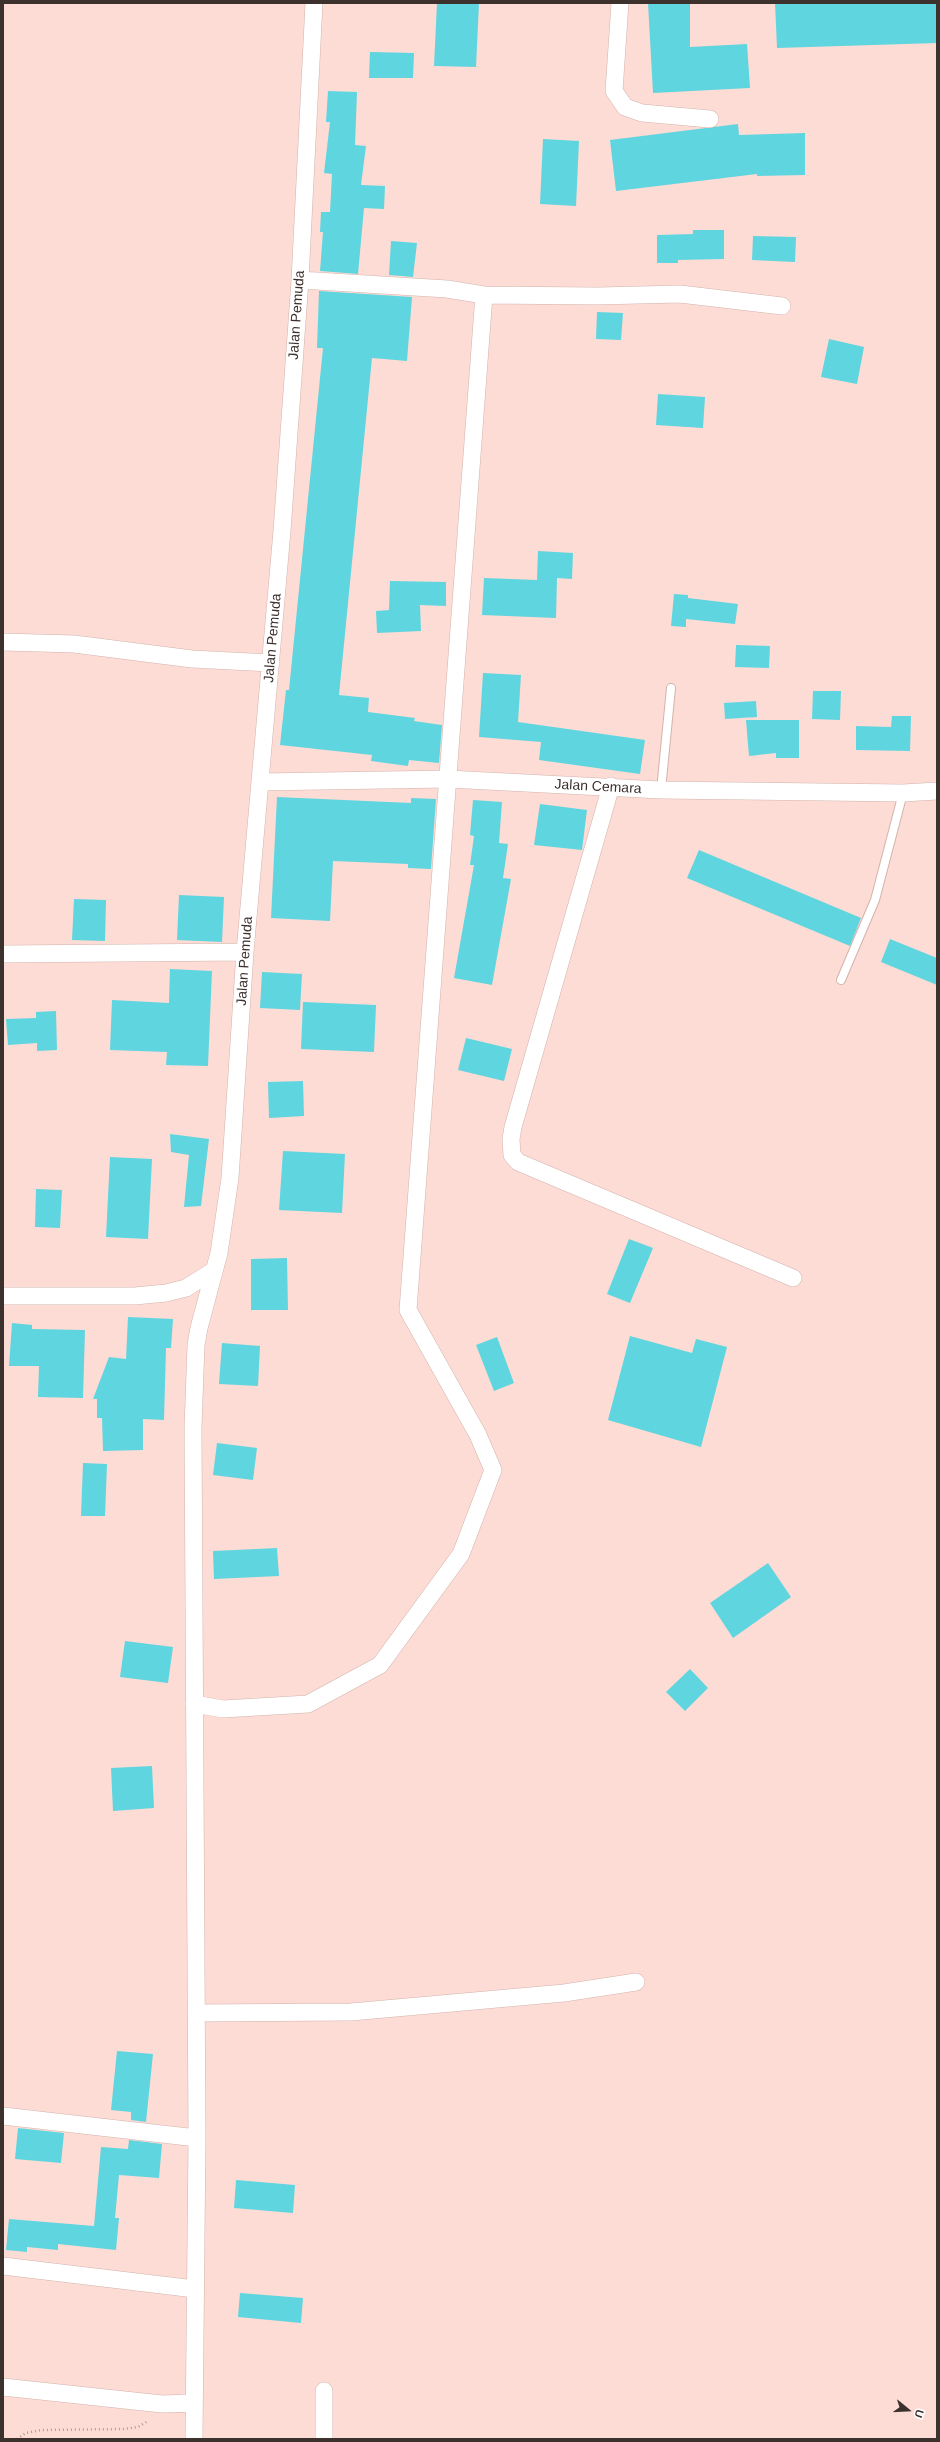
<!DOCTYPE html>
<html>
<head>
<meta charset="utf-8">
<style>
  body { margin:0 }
  #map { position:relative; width:940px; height:2442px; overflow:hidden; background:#fddcd5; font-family:Arial,sans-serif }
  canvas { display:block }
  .frame { position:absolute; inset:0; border:4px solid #3d312e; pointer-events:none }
  .north { position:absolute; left:888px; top:2390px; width:40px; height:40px; -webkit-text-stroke:3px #fff; paint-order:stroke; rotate:108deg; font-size:11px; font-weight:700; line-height:16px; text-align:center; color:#3d312e }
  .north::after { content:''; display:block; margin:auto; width:14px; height:18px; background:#3d312e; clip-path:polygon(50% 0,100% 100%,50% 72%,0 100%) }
</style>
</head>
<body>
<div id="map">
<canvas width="940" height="2442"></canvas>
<div class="frame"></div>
<div class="north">U</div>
</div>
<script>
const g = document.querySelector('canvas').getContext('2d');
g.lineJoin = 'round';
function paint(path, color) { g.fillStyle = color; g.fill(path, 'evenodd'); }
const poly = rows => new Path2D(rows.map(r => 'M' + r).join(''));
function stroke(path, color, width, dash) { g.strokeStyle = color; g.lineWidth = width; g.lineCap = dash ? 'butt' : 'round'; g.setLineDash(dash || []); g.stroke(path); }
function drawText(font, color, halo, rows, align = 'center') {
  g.font = font + ' Arial,sans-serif'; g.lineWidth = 3; g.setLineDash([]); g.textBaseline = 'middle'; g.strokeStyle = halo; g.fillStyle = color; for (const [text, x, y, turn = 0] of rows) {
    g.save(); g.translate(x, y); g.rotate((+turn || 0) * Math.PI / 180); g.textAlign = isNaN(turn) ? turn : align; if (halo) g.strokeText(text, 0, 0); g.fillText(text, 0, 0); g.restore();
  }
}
paint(poly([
  [437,3,479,3,476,67,434,66],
  [648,3,690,3,690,47,747,44,750,88,653,93],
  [775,3,937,3,937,43,777,48],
  [370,52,414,53,413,78,369,78],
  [328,91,357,92,355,145,366,146,361,185,385,186,384,209,364,208,358,274,320,271,323,232,320,232,321,212,330,212,332,174,324,173,330,122,326,122],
  [738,124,739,135,805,133,805,175,757,176,757,174,616,191,610,140],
  [543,139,579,141,576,206,540,204],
  [693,230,724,230,724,259,678,260,678,263,657,263,657,235,693,234],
  [753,236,796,237,795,262,752,260],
  [391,241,417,243,413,277,389,275],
  [319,291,412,297,407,361,372,358,339,695,369,698,368,712,415,718,414,721,442,725,439,763,409,760,408,766,371,761,372,755,280,745,286,690,289,690,323,348,317,348],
  [597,312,623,313,621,340,596,339],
  [829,339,864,347,857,384,821,377],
  [658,394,705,397,703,428,656,425],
  [538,551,573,553,572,579,557,578,556,618,482,615,484,578,537,580],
  [390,581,446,582,446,606,420,605,421,631,377,633,376,611,389,610],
  [674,594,688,595,688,598,738,604,735,624,686,619,686,627,671,626],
  [736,645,770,646,769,668,735,667],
  [483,673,521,675,518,722,645,740,640,774,539,760,541,742,479,737],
  [813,691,841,691,840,720,812,719],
  [756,701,757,717,725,719,724,703],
  [892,716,911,716,910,751,856,750,856,726,891,727],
  [746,720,799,720,799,758,776,758,776,753,749,756],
  [277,797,411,803,411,798,436,799,431,869,408,868,408,864,333,861,330,921,271,918],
  [473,800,502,802,499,843,508,844,503,878,511,879,492,985,454,978,474,865,470,865,474,836,470,835],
  [540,804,587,810,582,850,534,845],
  [699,850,861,918,850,946,687,878],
  [179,895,224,897,222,942,177,940],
  [74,899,106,900,105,941,72,940],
  [890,939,937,958,937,985,881,962],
  [170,969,212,971,208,1066,166,1065,167,1052,110,1050,112,1000,169,1003],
  [262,972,302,974,300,1010,260,1008],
  [303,1002,376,1005,374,1052,301,1049],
  [56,1011,57,1050,37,1051,37,1043,8,1045,6,1019,36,1018,36,1012],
  [466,1038,512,1049,504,1081,458,1070],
  [303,1081,304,1116,269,1118,268,1082],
  [170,1134,209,1139,201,1206,184,1207,189,1155,171,1152],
  [283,1151,345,1154,342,1213,279,1210],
  [110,1157,152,1159,148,1239,106,1237],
  [36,1189,62,1190,60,1228,35,1227],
  [629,1239,653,1248,630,1303,607,1294],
  [287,1258,288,1310,251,1310,251,1259],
  [128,1317,173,1319,171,1348,166,1348,164,1420,143,1419,143,1450,103,1451,102,1418,97,1418,97,1399,93,1399,109,1357,126,1359],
  [12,1323,32,1325,32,1329,85,1330,83,1398,38,1397,39,1366,9,1366],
  [630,1336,692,1353,696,1339,727,1347,701,1447,608,1420],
  [497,1337,514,1383,494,1391,476,1345],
  [222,1343,260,1346,258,1386,219,1384],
  [217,1443,257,1448,253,1480,213,1475],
  [83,1463,107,1464,105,1516,81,1516],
  [277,1548,279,1576,214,1579,213,1551],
  [768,1563,791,1597,733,1638,710,1603],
  [125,1641,173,1647,168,1683,120,1677],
  [690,1669,708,1688,685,1711,666,1692],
  [152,1766,154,1808,113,1811,111,1768],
  [117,2051,153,2054,146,2122,131,2120,131,2112,111,2110],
  [18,2128,64,2133,61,2163,15,2159],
  [129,2140,162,2144,159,2178,119,2175,115,2218,119,2218,116,2250,58,2244,58,2250,27,2247,27,2252,6,2250,9,2219,94,2226,101,2147,128,2149],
  [236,2180,295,2185,293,2213,234,2208],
  [240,2293,303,2298,301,2323,238,2317]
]), '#5fd5df');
const lane = poly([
  [661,790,671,688],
  [841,980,875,900,903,793]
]);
const street = poly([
  [620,3,614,91,625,107,642,113,710,119],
  [300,280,447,289,484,295,598,296,680,294,782,306],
  [3,642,74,644,192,659,271,663],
  [260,782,448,779,661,790,903,793,937,791],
  [611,786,513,1127,511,1139,512,1155,518,1162,793,1278],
  [3,954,245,952],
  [3,1296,135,1296,166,1293,186,1288,213,1271],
  [194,1704,223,1709,308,1704,380,1665,461,1554,493,1470,478,1435,408,1310,484,295],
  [196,2013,351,2012,564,1993,636,1982],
  [3,2116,197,2138],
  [3,2266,195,2289],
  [3,2387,162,2404,194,2403],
  [194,2439,197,2138,193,1428,196,1345,199,1328,219,1253,230,1178,245,952,282,531,300,280,314,3],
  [324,2439,324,2391]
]);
stroke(lane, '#d2b3ac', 10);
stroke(street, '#d2b3ac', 18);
stroke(poly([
  [17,2439,26,2433,41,2430,124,2429,138,2427,148,2421]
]), '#b39a95', 2.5, [1, 3]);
stroke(lane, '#fff', 8);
stroke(street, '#fff', 17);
drawText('14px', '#3d312e', '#fff', [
  ["Jalan Pemuda",297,315,-86],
  ["Jalan Pemuda",273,638,-85],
  ["Jalan Cemara",598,787,3],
  ["Jalan Pemuda",245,961,-86]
]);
</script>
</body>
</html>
